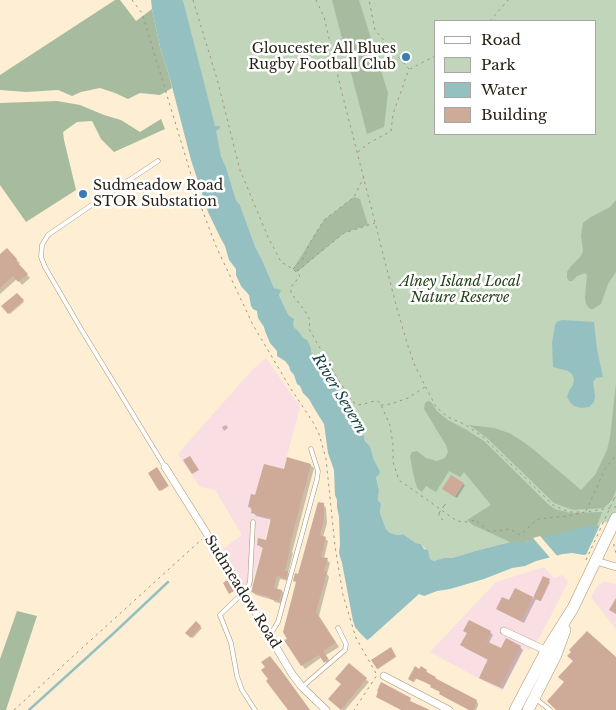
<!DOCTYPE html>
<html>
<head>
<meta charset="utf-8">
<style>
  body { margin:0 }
  #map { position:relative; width:616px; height:710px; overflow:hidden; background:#feeed3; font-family:"Libre Baskerville",serif }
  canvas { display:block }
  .legend { position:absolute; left:434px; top:20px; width:162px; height:115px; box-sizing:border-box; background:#fff; border:1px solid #a9a6a1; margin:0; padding:6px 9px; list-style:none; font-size:15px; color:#282115 }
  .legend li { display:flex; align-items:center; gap:10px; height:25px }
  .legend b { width:25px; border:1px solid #a9a6a1 }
</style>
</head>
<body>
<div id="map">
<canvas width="616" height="710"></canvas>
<ul class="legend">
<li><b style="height:6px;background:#fff"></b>Road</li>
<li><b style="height:14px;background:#c0d5b9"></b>Park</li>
<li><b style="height:14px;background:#95c0c1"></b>Water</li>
<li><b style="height:14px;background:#ceab98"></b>Building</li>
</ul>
</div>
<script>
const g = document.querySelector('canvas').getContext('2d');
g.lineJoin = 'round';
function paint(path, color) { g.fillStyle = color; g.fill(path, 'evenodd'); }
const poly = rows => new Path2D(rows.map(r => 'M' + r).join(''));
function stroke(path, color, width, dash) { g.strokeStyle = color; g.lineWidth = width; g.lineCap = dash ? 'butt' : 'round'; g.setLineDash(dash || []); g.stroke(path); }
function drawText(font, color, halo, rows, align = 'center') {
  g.font = font + ' "Libre Baskerville",serif'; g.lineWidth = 5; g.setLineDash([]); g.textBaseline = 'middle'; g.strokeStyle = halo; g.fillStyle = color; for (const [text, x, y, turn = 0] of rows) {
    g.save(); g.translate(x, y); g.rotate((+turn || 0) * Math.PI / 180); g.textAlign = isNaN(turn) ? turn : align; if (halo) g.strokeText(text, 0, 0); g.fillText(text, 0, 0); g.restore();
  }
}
paint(poly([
  [266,358,300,407,249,597,220,551,242,535,215,490,200,487,178,454,252,370],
  [544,567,554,578,563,575,568,582,540,637,530,650,525,648,502,691,430,652,496,582],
  [605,582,616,584,616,629,591,597,598,585]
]), '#f9dee3');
paint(poly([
  [183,0,616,0,616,523,525,542,510,542,475,551,452,558,443,558,434,561,430,559,428,552,421,544,416,543,403,534,398,535,390,533,386,529,380,513,381,504,378,500,379,490,376,477,380,471,374,460,370,446,365,441,363,432,352,418,349,408,344,399,332,381,327,375,321,363,312,355,311,348,294,327,279,295,280,290,274,288,264,264,255,246,240,205,236,200,226,167,221,156],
  [435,21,595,21,595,134,435,134]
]), '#c0d5b9');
paint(poly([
  [115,0,120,0,136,21,152,9,160,47,169,75,172,88,160,95,140,93,128,99,115,93,100,88,81,92,72,96,58,90,26,92,0,90,0,75],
  [332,0,359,0,388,93,384,127,367,134],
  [57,101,80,105,104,115,121,120,140,132,161,119,165,129,114,152,101,139,92,121,77,122,63,132,64,140,76,190,26,222,0,185,0,103],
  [354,197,360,199,368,225,344,233,297,272,293,269,324,220],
  [616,200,616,272,608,284,601,304,593,309,590,309,586,304,585,297,587,275,585,273,577,276,572,281,569,281,567,278,567,272,571,266,581,256,583,251,581,235,583,223,591,217,610,207],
  [616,383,616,490,612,500,604,508,573,510,554,503,487,438,469,425,494,428,509,433,522,441,533,449,581,490,595,475,607,450,610,437],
  [428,401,431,402,437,411,448,420,465,429,484,441,549,505,555,509,570,513,602,512,597,526,525,542,510,542,473,525,467,520,491,505,464,472,460,477,449,471,436,492,426,486,422,492,417,488,413,473,410,456,412,452,417,451,426,458,437,461,445,458,448,452,446,445,424,409,425,403],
  [17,611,37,616,6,710,0,710,0,659]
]), '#a7bb9f');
paint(poly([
  [151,0,183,0,215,126,220,126,220,128,216,131,221,156,226,167,236,200,240,205,255,246,264,264,274,288,281,290,279,295,285,308,289,316,294,319,293,324,294,327,299,332,303,338,307,340,311,348,312,355,321,363,327,375,334,382,349,408,352,418,363,432,365,441,370,446,374,460,380,471,379,475,376,477,379,490,378,500,381,504,380,513,386,529,390,533,398,535,403,534,416,543,421,544,424,549,428,550,430,559,434,561,443,558,452,558,475,551,510,542,525,542,588,526,597,526,616,523,616,548,584,555,572,553,563,554,536,561,525,566,512,568,484,579,450,589,437,591,424,596,419,594,369,639,367,640,359,632,355,627,353,621,342,563,339,553,340,545,339,517,337,507,337,500,335,495,334,470,328,453,324,424,314,408,309,399,303,393,300,386,297,384,294,375,290,370,289,366,285,361,277,356,277,351,270,343,265,331,264,327,258,318,257,311,253,309,251,306,249,295,241,286,236,275,236,269,229,260,225,246,220,237,208,212,191,160,169,75,160,47,152,9],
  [563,320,594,322,597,349,603,377,596,378,593,382,595,397,594,402,589,407,581,408,574,406,570,402,567,397,569,391,573,385,574,379,572,374,568,371,553,367,552,343,555,325,558,321]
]), '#95c0c1');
paint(poly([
  [616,520,616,550,585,557,601,523],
  [540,536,559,558,552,560,533,538]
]), '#feeed3');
paint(poly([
  [84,191,87,196,84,198,81,193],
  [7,250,20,263,18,265,30,278,22,285,17,279,0,294,0,256],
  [17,294,24,302,10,314,3,306],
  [226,425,228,428,224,431,222,427],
  [310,465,314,468,292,552,293,553,288,573,291,576,289,581,280,579,277,590,282,591,285,595,283,604,275,602,273,600,256,595,252,592,264,549,258,545,266,542,272,520,256,516,249,506,256,497,285,471],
  [158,470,169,486,161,491,160,490],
  [452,477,465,485,457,498,445,490],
  [323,504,326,508,327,523,323,537,328,541,324,559,327,560,330,563,327,574,329,577,319,616,339,647,326,655,331,663,328,665,322,657,305,669,302,665,289,639,299,576],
  [544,578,550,582,541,601,536,599,524,623,500,611,498,609,509,601,515,589,534,599],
  [196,623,202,628,193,638,187,633],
  [465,631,490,632,493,635,489,643,501,650,520,647,523,650,503,689,483,680,480,677,488,660,465,648,462,645,468,634],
  [391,649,396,657,378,669,373,661],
  [349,665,369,682,345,710,342,710,330,699,342,684],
  [426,671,435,678,436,680,477,702,478,703,478,706,476,710,470,710,432,686,417,678,414,682,411,680]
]), '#0003');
stroke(poly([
  [29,710,115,632,168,582]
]), '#95c0c1', 2.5);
paint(poly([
  [7,248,17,259,16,261,28,274,18,282,13,276,0,288,0,254],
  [17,293,24,300,8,314,1,306],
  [190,456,199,470,192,474,183,460],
  [287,457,311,464,289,548,290,549,285,571,288,571,286,579,277,576,274,588,282,590,279,601,270,599,270,597,251,592,263,547,257,545,258,538,266,540,271,518,251,513,252,508,248,507,251,494,255,495,264,464,284,469],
  [157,467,168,485,159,491,148,473],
  [451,475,464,483,455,497,442,489],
  [318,502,324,503,324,519,320,535,326,537,321,557,328,558,324,571,327,572,316,612,336,643,323,651,328,659,324,663,319,655,301,666,284,640,287,639,283,632,296,582,293,581,295,573,298,574],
  [543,576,550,579,540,601,533,598],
  [227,580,234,591,229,594,223,583],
  [515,588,533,597,521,621,496,609,502,597,509,600],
  [616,598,616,614,609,610],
  [469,620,491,631,486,641,501,648,506,638,521,646,500,687,479,678,488,659,460,645,467,633,463,631],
  [196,621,201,626,191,638,185,633],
  [587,631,616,657,616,710,556,710,547,701,564,682,558,677,573,661,567,656,571,652,569,650],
  [391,647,396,656,377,669,371,660],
  [270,656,281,670,310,710,288,710,266,681,268,679,261,670,265,667,261,662],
  [349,663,367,678,341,710,328,699,341,684,335,679],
  [415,666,419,669,421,666,427,670,426,672,436,677,435,678,477,700,474,710,469,710,448,699,439,694,440,692,430,687,431,685,415,678,413,682,408,679],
  [381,682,411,698,410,701,430,710,401,710,376,697,378,691,377,691]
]), '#ceab98');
const lane = poly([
  [158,161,99,200,48,235,42,245,41,257,45,267,81,329,165,467],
  [253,522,250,581,248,588,220,615,231,643,237,676,242,690,255,710],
  [269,637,278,622,317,479,318,471,311,449],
  [302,687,345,650,346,644,338,628],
  [536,699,550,710]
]);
const street = poly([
  [165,467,244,593,292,674,302,687,326,710],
  [596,561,616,567],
  [504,631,549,652],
  [384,676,449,710]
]);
const primary = poly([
  [515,710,546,651,573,608,616,518],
  [528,710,556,655,565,630]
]);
stroke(lane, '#a79575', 5);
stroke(street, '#a79575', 8);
stroke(primary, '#a79575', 12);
stroke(poly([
  [132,0,142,13,199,201,215,244,253,325,291,389,313,422,319,434,326,459,335,546,343,595,356,638,377,675,354,710],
  [193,0,217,79,240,170,268,237,281,262,293,269,300,276,291,287,291,293,305,311,310,320,309,329,336,376,352,401,358,405,364,404,374,401,378,401,381,405,390,425,393,445,393,462,399,480,457,521,468,522,475,520,489,531,497,531,510,529,520,535,538,519,568,516,585,512,616,507],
  [316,0,324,17,341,89,396,305,407,343,415,366,436,407,448,417,464,424,482,436,553,505,569,512,582,512],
  [490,21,508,0],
  [410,69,435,56],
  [358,152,369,143,391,131,393,114,409,69,375,30,369,0],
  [293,269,304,258,309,244,324,220,354,197,364,177],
  [297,271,344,233,375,223],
  [381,405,391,404,408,398,425,387],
  [614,499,616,496],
  [444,506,448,501],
  [586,511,605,469,616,455],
  [439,513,439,517,443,520],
  [614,544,614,547,616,553],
  [14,710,202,539]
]), '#a29681', 1, [2.5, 4]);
stroke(lane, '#fff', 4);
stroke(street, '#fff', 7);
stroke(primary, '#fff', 11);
stroke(poly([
  [439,513,444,506],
  [586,560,614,499]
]), '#a29681', 1, [2.5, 4]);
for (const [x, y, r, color] of [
  [406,57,5,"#377cb2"],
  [83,194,5,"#377cb2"]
]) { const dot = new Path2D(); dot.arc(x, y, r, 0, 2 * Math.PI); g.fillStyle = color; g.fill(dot); stroke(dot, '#fff', 2); }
drawText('14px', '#282115', '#fff', [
  ["Gloucester All Blues",396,49],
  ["Rugby Football Club",396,65],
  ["Sudmeadow Road",93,186,"left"],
  ["STOR Substation",93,202,"left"]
], 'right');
drawText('italic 14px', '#254218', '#fff', [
  ["Alney Island Local",460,282],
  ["Nature Reserve",460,298]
]);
drawText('14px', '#282115', '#fff', [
  ["Sudmeadow Road",242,592,58]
]);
drawText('italic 15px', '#153f40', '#fff', [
  ["River Severn",339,394,59]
]);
</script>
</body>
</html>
